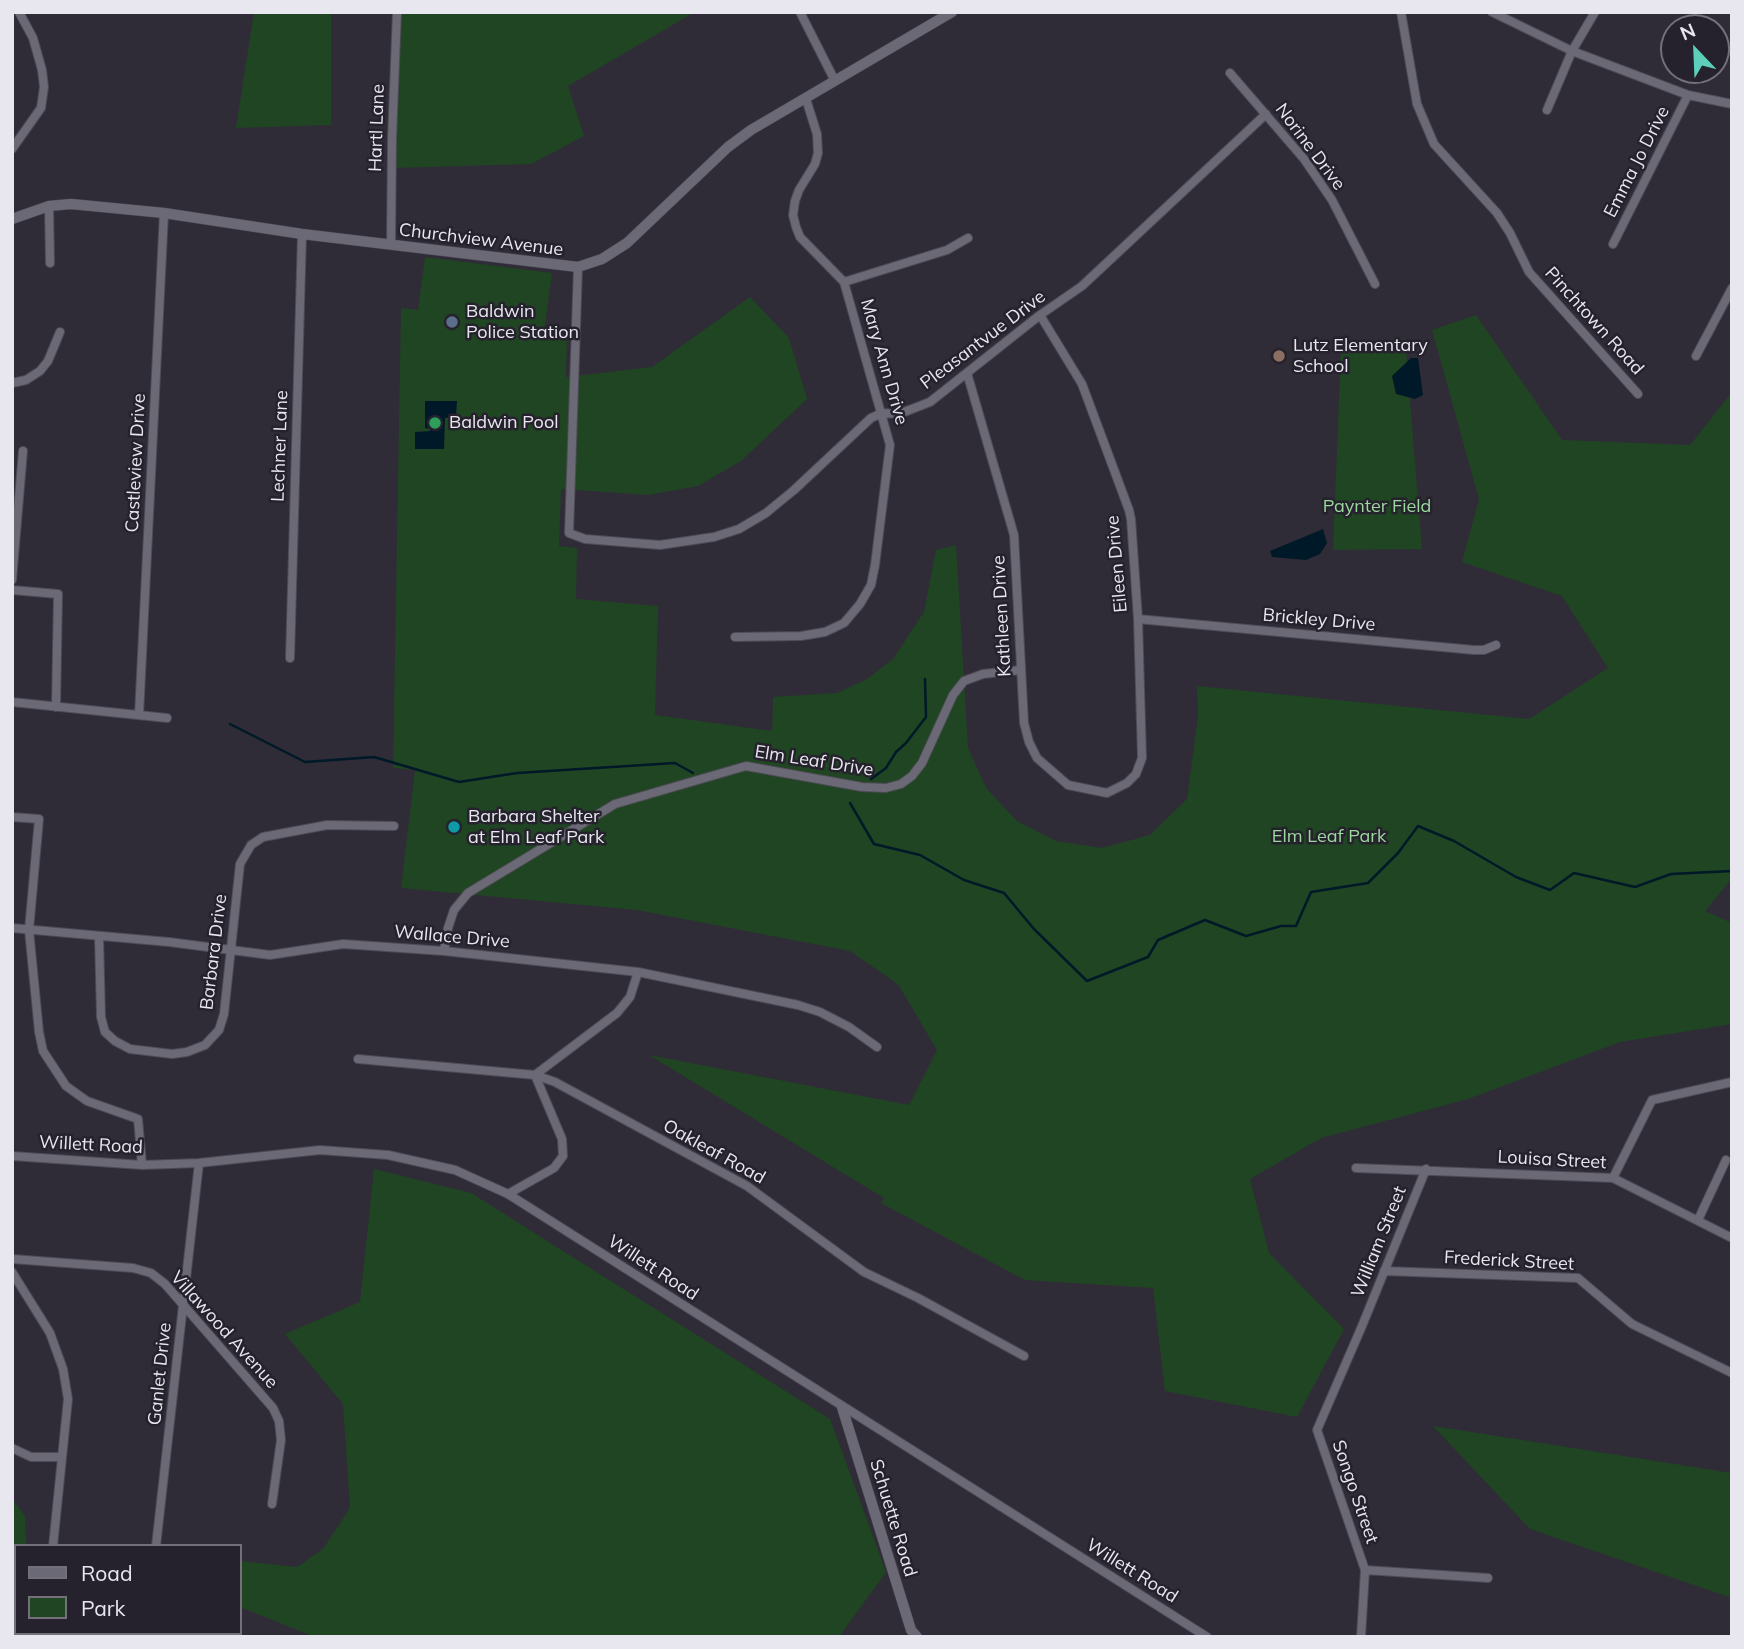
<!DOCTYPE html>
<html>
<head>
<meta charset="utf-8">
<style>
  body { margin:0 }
  #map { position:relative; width:1744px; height:1649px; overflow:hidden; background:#2f2c38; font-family:Mulish,sans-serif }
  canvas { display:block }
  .frame { position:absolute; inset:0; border:14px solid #e8e6ee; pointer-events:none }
  .legend { position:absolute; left:14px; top:1544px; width:228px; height:91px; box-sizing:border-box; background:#25222d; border:2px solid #73707a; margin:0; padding:9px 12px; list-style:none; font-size:21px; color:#e8e6ee }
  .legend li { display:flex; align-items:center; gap:14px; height:35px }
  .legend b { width:35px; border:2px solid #73707a }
  .north { position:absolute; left:1660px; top:14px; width:70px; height:70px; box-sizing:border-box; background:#25222d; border:2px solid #73707a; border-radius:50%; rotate:337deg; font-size:19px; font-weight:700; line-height:28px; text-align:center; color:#e8e6ee }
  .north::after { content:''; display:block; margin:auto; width:24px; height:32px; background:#5cceba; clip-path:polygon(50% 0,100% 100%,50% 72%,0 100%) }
</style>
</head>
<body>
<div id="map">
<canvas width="1744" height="1649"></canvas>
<div class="frame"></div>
<ul class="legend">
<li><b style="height:9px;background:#6c6976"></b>Road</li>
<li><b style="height:19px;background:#204522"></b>Park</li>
</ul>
<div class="north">N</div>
</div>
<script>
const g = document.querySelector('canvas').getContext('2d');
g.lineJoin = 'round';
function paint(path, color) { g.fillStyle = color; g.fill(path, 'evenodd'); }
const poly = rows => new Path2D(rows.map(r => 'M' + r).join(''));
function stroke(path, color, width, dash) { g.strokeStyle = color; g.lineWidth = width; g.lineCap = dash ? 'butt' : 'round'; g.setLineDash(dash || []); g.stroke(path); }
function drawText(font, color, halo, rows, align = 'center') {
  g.font = font + ' Mulish,sans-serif'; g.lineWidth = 5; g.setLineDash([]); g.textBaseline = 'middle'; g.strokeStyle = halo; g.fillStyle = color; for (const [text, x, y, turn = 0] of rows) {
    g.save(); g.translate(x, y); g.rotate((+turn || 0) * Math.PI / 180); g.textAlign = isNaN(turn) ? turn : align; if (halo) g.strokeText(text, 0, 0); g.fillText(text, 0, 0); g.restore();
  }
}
paint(poly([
  [254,12,331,12,331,125,236,128],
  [397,12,695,12,568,86,584,136,531,164,392,168],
  [425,257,552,273,544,333,567,336,566,377,652,367,750,297,789,338,807,399,741,461,698,486,648,495,561,489,559,546,577,548,576,599,658,606,655,715,772,731,773,697,837,693,867,679,893,659,924,612,936,550,956,545,968,748,986,788,1017,821,1056,841,1102,848,1150,835,1187,799,1198,716,1197,686,1529,719,1608,668,1562,596,1462,562,1479,499,1432,330,1476,315,1562,440,1690,445,1732,392,1732,878,1705,911,1732,923,1732,1024,1620,1042,1468,1099,1321,1138,1250,1179,1269,1253,1344,1329,1297,1417,1165,1391,1153,1288,1025,1280,881,1203,884,1198,649,1055,909,1105,937,1050,898,984,850,951,637,910,401,888,415,770,393,768,401,308,418,310],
  [1405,339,1422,549,1333,550,1341,349],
  [374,1169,471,1193,830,1419,886,1572,839,1637,315,1637,240,1607,240,1561,297,1567,323,1549,350,1508,343,1404,285,1334,360,1302],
  [1433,1426,1732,1473,1732,1598,1530,1529],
  [12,1499,25,1516,26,1546,16,1546,16,1633,59,1633,60,1637,12,1637]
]), '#204522');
paint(poly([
  [1411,358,1418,358,1423,395,1415,399,1396,394,1392,376],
  [425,401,457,401,456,417,445,418,444,449,415,449,415,432,430,431,430,429,425,428],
  [1323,529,1327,543,1320,554,1306,560,1272,557,1270,551]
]), '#001928');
stroke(poly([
  [230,724,305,762,374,757,459,782,517,773,675,763,693,773],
  [871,779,886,768,896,752,906,743,926,717,925,679],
  [850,803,874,844,920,855,964,880,1004,893,1034,929,1087,981,1148,957,1158,940,1205,920,1246,936,1281,926,1296,926,1311,892,1368,883,1398,853,1418,826,1454,841,1516,877,1550,890,1574,873,1635,887,1671,874,1732,871]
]), '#001928', 2.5);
const minor = poly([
  [800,12,835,81],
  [1401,12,1417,104,1434,144,1497,213,1510,233,1529,272,1638,394],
  [1492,12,1572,51,1688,95,1732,104],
  [1230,73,1304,159,1332,200,1375,284],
  [1547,110,1572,51,1595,12],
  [12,149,41,108,44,87,42,70,33,38,19,12],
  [49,206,50,263],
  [1613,244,1688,95],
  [391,245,392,139,397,12],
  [578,267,569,533,585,539,660,545,714,537,739,529,766,513,794,490,871,418,882,413,899,414,930,402,1040,315,1082,286,1266,114],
  [844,282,947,250,968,238],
  [1696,356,1732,288],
  [967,373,1014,535,1024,723,1029,742,1037,758,1068,785,1107,793,1127,783,1136,774,1142,758,1138,619,1131,519,1129,510,1082,384,1040,315],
  [12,383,26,380,40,371,48,361,60,332],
  [12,580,23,451],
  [12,590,58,594,56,707],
  [1138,619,1474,650,1484,650,1496,645],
  [735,637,801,636,825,632,844,623,860,604,871,585,875,565,890,445,844,282,800,237,796,227,793,215,795,201,799,190,815,164,818,153,817,134,806,99],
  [290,658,302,234],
  [12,702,167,718],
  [139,715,164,213],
  [12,817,39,819,29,930,39,1032,43,1051,66,1086,87,1101,138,1119,142,1165],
  [12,928,169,942,270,955,343,944,444,951,638,972,798,1005,820,1012,849,1027,877,1047],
  [99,937,101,1017,105,1032,115,1041,130,1049,172,1054,187,1052,205,1045,219,1030,224,1014,240,864,251,845,263,837,327,825,394,826],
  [444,951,448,928,454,910,468,893,615,804,746,766,862,787,886,788,901,784,912,776,922,763,953,695,964,681,983,674,1020,670],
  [358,1059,535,1075,555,1082,747,1186,864,1272,918,1298,1024,1356],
  [12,1156,142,1165,199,1163,320,1150,388,1155,455,1170,508,1194,1207,1637],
  [1356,1168,1613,1178,1732,1238],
  [1613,1178,1652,1100,1732,1082],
  [508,1194,554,1168,563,1156,562,1139,535,1075,617,1013,630,997,638,972],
  [1698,1220,1726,1160],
  [12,1259,133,1268,151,1273,165,1284,273,1408,279,1421,281,1440,272,1504],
  [1384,1271,1578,1278,1632,1324,1732,1373],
  [12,1272,50,1333,63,1369,68,1399,53,1546],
  [12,1448,31,1457,62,1457],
  [156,1546,199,1163],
  [1365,1570,1488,1578],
  [134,1633,141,1637],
  [1361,1637,1365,1570,1317,1430,1362,1326,1426,1169]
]);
const tertiary = poly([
  [12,219,49,206,71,204,164,213,302,234,578,267,602,259,627,243,728,147,751,130,952,12],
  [842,1407,911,1630,917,1637]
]);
stroke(minor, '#4d4b55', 10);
stroke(tertiary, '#4d4b55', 11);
stroke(minor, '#6c6976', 8);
stroke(tertiary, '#6c6976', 10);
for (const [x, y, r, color] of [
  [452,322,7,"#5c6f8a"],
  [1279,356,7,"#8d6e63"],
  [435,423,7,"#2e9e5b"],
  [454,827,7,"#0f9aa8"]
]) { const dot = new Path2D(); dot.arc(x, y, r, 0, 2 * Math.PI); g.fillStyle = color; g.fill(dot); stroke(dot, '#25222d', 2.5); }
drawText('18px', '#e8e6ee', '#25222d', [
  ["Hartl Lane",377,128,-88],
  ["Norine Drive",1310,147,53],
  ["Emma Jo Drive",1637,162,-63],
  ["Churchview Avenue",481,240,7],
  ["Pinchtown Road",1594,321,48],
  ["Pleasantvue Drive",983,340,-37],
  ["Mary Ann Drive",884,362,74],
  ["Lechner Lane",280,446,-88],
  ["Castleview Drive",136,463,-87],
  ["Eileen Drive",1117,564,-95],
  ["Kathleen Drive",1002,616,-93],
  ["Brickley Drive",1319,620,5],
  ["Elm Leaf Drive",814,761,9],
  ["Wallace Drive",452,937,5],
  ["Barbara Drive",214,952,-83],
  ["Willett Road",91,1145,3],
  ["Oakleaf Road",714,1152,29],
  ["Louisa Street",1552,1160,3],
  ["William Street",1379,1242,-68],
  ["Frederick Street",1509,1261,3],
  ["Willett Road",653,1268,33],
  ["Villawood Avenue",224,1330,48],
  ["Ganlet Drive",160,1374,-84],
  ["Songo Street",1355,1492,71],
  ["Schuette Road",893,1518,73],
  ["Willett Road",1132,1571,32]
]);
drawText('18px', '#e8e6ee', '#25222d', [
  ["Baldwin",466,312],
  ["Police Station",466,333],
  ["Lutz Elementary",1293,346],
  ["School",1293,367],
  ["Baldwin Pool",449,423],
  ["Barbara Shelter",468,817],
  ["at Elm Leaf Park",468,838]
], 'left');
drawText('18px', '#9ad89c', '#25222d', [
  ["Paynter Field",1377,507],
  ["Elm Leaf Park",1329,837]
]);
</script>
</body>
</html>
